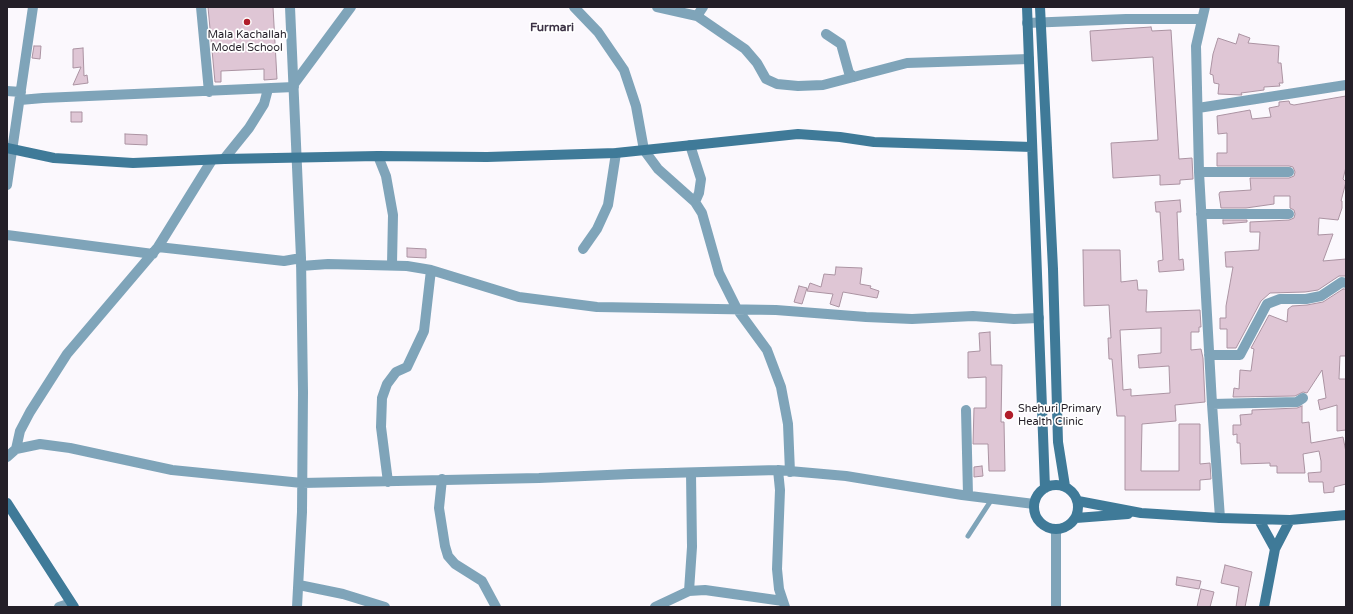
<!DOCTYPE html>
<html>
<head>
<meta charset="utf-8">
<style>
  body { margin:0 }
  #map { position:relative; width:1353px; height:614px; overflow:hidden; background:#fbf8fd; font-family:"Varela Round",sans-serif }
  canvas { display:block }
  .frame { position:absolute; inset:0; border:8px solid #241f28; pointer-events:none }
</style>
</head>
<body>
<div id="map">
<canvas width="1353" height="614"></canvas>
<div class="frame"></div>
</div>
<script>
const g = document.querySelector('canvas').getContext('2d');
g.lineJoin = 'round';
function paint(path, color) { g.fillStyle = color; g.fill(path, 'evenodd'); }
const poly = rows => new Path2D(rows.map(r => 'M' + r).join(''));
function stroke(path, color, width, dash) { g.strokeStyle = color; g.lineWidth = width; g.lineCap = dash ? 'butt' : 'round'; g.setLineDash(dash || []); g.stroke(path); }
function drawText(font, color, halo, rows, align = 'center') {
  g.font = font + ' "Varela Round",sans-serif'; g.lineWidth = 3.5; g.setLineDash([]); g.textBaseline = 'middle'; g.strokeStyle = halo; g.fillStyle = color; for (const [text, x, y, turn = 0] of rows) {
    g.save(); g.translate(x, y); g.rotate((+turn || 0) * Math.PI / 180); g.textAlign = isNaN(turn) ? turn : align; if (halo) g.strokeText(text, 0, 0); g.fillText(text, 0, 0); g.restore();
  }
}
const building = poly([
  [208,7,273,7,277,79,264,80,264,69,221,71,221,82,215,82,208,7],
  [1151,27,1152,31,1171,30,1179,159,1192,158,1193,179,1180,180,1180,184,1160,185,1160,175,1113,178,1111,143,1158,140,1153,57,1092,61,1090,31,1151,27],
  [1239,34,1250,38,1248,43,1279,46,1278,63,1281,63,1283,83,1279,83,1280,86,1264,87,1264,90,1241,93,1242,95,1218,94,1219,84,1214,83,1213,75,1210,74,1213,54,1218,38,1236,44,1239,34],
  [34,46,41,46,40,59,32,58,34,46],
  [83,48,84,76,87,75,88,83,73,85,81,67,73,68,73,49,83,48],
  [1346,96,1346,167,1343,179,1346,182,1341,201,1342,201,1342,208,1338,220,1319,218,1318,235,1333,234,1323,261,1346,259,1346,276,1339,276,1318,290,1305,292,1270,293,1261,301,1236,348,1227,348,1227,329,1220,329,1220,318,1226,318,1226,306,1233,267,1226,267,1225,252,1259,250,1260,232,1250,232,1250,222,1289,220,1294,218,1295,214,1294,210,1290,208,1290,196,1274,196,1274,204,1246,208,1221,208,1219,194,1220,192,1251,190,1250,178,1289,178,1294,176,1295,172,1293,167,1289,166,1217,166,1217,153,1227,153,1227,133,1218,134,1217,116,1250,110,1252,119,1271,117,1269,108,1279,106,1279,102,1289,101,1290,104,1294,105,1346,96],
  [71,112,82,112,82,122,71,122,71,112],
  [125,134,147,135,147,145,125,144,125,134],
  [1180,200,1181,212,1177,212,1179,260,1183,259,1184,270,1159,272,1158,261,1163,260,1160,212,1156,212,1155,202,1180,200],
  [1223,220,1247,220,1247,222,1223,224,1223,220],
  [407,248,426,249,426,258,407,257,407,248],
  [1083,250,1120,250,1121,282,1137,280,1138,290,1147,290,1146,312,1200,310,1201,327,1199,327,1199,332,1191,332,1191,350,1201,349,1203,358,1205,402,1175,405,1176,421,1142,424,1141,471,1179,471,1179,424,1200,424,1200,464,1210,463,1211,479,1200,480,1200,490,1125,490,1125,416,1117,416,1112,359,1109,359,1108,338,1111,338,1109,305,1084,306,1083,250],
  [1161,328,1161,353,1138,355,1139,368,1169,366,1170,393,1131,396,1131,389,1123,390,1120,330,1161,328],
  [836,267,862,268,860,284,871,286,870,288,879,291,877,298,843,292,839,307,830,304,833,294,807,291,810,283,821,287,824,274,835,275,836,267],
  [799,286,807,288,802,304,794,302,799,286],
  [1343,289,1346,289,1346,356,1340,356,1339,379,1346,379,1346,430,1337,431,1337,405,1320,410,1318,400,1326,398,1322,370,1307,393,1303,392,1295,396,1233,397,1234,388,1239,389,1240,370,1251,371,1254,349,1251,348,1269,315,1287,322,1288,309,1292,306,1307,305,1323,302,1343,289],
  [990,332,991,365,1002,365,1001,422,1004,422,1005,471,989,471,988,444,973,444,974,408,986,408,986,377,968,378,968,352,980,351,979,333,990,332],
  [1302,406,1302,423,1309,422,1311,443,1343,437,1346,452,1346,484,1334,487,1334,492,1324,493,1323,482,1309,482,1308,473,1321,472,1321,461,1319,451,1303,454,1305,473,1277,473,1277,466,1270,466,1270,463,1241,464,1240,443,1237,443,1237,434,1233,435,1233,425,1241,425,1240,415,1252,414,1252,410,1297,408,1302,406],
  [982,466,983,476,974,477,974,467,982,466],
  [1225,565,1252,572,1245,607,1236,607,1239,587,1221,583,1225,565],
  [1177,577,1201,581,1199,589,1176,585,1177,577],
  [1201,589,1214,592,1210,607,1197,607,1201,589]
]);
paint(building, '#dfc6d5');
stroke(building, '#ab93a2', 1);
stroke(poly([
  [968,536,992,499]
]), '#7fa4b9', 5);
stroke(poly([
  [201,7,209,92],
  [290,7,301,258,303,392,302,512,297,607],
  [574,7,598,32,624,70,636,106,644,150,658,169,695,202,702,213,719,273,737,309,767,350,781,387,788,424,790,472],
  [657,7,697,16,745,49,757,63,766,79,777,84,798,86,823,85,907,63,1029,59],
  [1205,7,1196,46,1199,172,1212,404,1220,518],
  [697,16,703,7],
  [1027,23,1126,19,1202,19],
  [826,34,841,44,849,73,854,77],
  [294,84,351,7],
  [7,91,21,92],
  [20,100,43,98,294,87],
  [1198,108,1346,85],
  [690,145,701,179,699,193,695,202],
  [378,156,386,176,393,215,392,264],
  [224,159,249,128,264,104,268,89],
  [1199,172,1289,172],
  [7,185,33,7],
  [1201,214,1289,214],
  [7,235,153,254],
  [158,247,284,261,301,258],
  [583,249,597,229,608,205,616,153],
  [301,266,328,264,407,266,431,270,519,297,597,307,776,310,866,317,912,319,973,316,1014,319,1039,318],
  [1209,355,1240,355,1267,304,1280,299,1306,299,1321,296,1342,282,1346,283],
  [1212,404,1297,402,1303,398],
  [966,410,968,495],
  [16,449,20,431,30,412,67,354,158,247,212,160],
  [7,457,16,449,40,444,70,448,172,470,302,483,539,478,630,474,778,470,846,476,962,495,1034,504],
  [778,470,780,490,777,569,779,589,785,607],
  [442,479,439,508,445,546,448,556,455,564,482,581,496,607],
  [388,482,381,427,382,398,387,384,396,372,407,367,424,331,431,270],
  [1056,529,1056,607],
  [299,585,343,594,385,607],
  [689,591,692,547,691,473],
  [59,607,71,603],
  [655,607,689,591,705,590,783,601]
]), '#7fa4b9', 10);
stroke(poly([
  [1027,7,1045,488],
  [1040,7,1053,269,1058,442,1065,486],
  [7,148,54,158,133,163,224,159,378,156,487,157,616,153,798,134,840,137,874,142,1032,147],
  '1034 507a22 22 0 1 1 44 0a22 22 0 1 1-44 0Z',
  [1078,501,1141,513,1220,518,1290,520,1346,515],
  [7,503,74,607],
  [1076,518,1128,514],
  [1259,520,1275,549],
  [1264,607,1275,549,1290,520]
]), '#3f7a98', 10);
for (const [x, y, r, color] of [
  [247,22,4,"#b01d2a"],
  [1009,415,5,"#b01d2a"]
]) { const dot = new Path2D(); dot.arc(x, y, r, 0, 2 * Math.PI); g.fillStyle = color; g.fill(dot); stroke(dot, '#fff', 1.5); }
drawText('11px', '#241f28', '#fff', [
  ["Mala Kachallah",247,35],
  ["Model School",247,48],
  ["Shehuri Primary",1018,409,"left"],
  ["Health Clinic",1018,422,"left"]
]);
drawText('bold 12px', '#3c3245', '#fff', [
  ["Furmari",552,28]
]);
</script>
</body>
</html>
